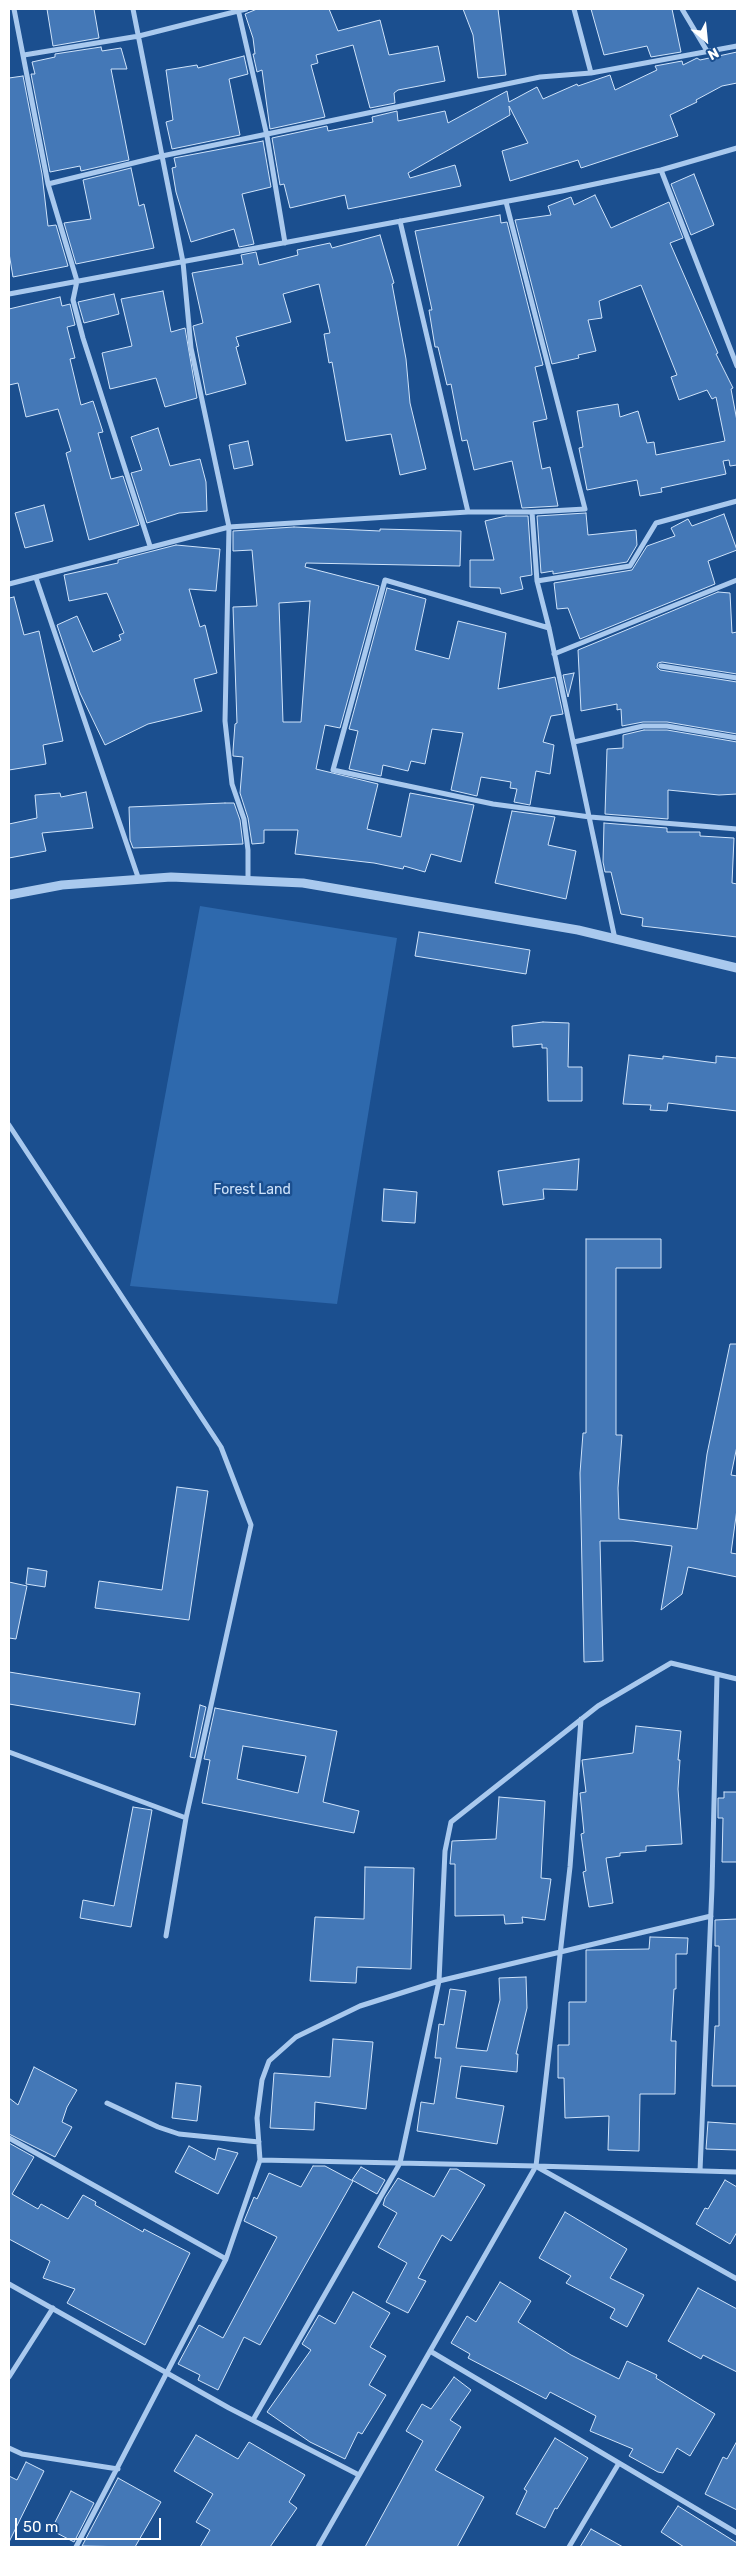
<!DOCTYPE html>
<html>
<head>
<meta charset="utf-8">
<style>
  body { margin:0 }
  #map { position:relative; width:746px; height:2556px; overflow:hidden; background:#1b4f8f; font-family:Rubik,sans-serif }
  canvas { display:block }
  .frame { position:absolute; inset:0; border:10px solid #fff; pointer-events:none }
  .north { position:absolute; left:681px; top:15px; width:50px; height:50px; -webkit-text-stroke:4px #1b4f8f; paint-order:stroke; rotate:152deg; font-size:14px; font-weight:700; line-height:20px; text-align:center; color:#fff }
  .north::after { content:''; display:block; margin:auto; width:18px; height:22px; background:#fff; clip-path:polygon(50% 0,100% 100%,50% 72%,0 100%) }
  .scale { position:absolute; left:15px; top:2518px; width:146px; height:22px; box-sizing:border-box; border:2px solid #fff; border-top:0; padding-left:6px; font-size:15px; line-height:18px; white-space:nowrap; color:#fff; -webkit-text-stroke:4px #1b4f8f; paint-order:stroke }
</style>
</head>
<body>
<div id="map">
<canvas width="746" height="2556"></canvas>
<div class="frame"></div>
<div class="north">N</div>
<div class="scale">50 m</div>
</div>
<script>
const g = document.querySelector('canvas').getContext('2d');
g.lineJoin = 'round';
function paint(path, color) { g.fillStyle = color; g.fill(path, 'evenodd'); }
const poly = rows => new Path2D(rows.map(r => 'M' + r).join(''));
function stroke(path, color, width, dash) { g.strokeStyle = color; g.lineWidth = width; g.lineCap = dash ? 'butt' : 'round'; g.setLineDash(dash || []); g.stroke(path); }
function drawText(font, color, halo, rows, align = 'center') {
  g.font = font + ' Rubik,sans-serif'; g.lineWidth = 5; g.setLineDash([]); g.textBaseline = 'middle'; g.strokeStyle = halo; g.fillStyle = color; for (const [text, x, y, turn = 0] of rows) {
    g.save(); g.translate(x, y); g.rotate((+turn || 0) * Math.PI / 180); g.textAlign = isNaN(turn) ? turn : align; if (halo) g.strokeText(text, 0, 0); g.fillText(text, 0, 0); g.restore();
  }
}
paint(poly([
  [200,906,397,938,337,1304,130,1286]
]), '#2e69ad');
const building = poly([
  [47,9,94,9,99,38,53,46,47,9],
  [257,9,329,9,338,31,380,20,389,55,438,46,445,81,398,90,394,93,395,103,370,108,353,45,316,55,318,63,311,65,325,117,270,129,262,70,257,72,253,54,255,54,253,38,245,14,257,9],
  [463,9,498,9,506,75,478,78,473,35,463,9],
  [591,9,672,9,681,52,651,57,647,46,604,55,591,9],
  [101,47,102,51,121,48,127,69,111,69,129,160,81,171,80,166,50,172,31,74,35,74,32,62,55,57,55,54,101,47],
  [737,52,737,83,722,86,696,100,697,102,670,115,678,136,581,168,578,160,510,181,502,151,528,143,509,106,510,115,408,173,410,178,455,165,461,186,348,209,345,195,290,208,284,184,280,185,272,138,327,126,328,131,373,122,372,117,397,111,398,121,445,111,448,123,507,91,509,102,537,87,543,99,577,84,578,86,610,75,615,90,657,70,655,66,682,61,683,65,697,58,700,60,737,52],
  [244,56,248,74,229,79,240,135,172,149,166,122,173,120,166,70,197,65,198,68,244,56],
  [23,76,42,174,48,226,56,225,68,266,13,277,9,253,9,78,23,76],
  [263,141,271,187,242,194,254,244,239,247,234,229,191,242,176,192,172,168,176,167,174,158,263,141],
  [131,168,139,206,144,204,154,248,76,264,64,223,91,219,83,180,131,168],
  [694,174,714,225,691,235,671,184,694,174],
  [595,195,611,228,669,202,683,238,670,243,718,353,716,354,733,388,731,389,737,421,737,465,730,466,729,460,723,461,726,474,661,488,662,492,640,496,637,480,587,490,579,448,583,447,577,411,618,404,620,417,638,411,647,443,654,442,656,455,725,441,716,397,712,399,707,390,679,400,671,377,677,375,641,285,599,301,602,318,588,320,596,351,578,355,579,358,552,364,515,220,551,215,548,206,571,197,574,205,595,195],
  [500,215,501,223,507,222,543,365,535,367,547,419,533,422,542,469,550,467,558,506,522,508,512,461,474,470,467,440,462,441,451,384,447,385,438,347,435,347,429,310,432,310,415,231,500,215],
  [380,235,394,283,392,284,406,359,410,403,426,469,400,475,391,434,346,441,332,362,329,363,324,334,330,333,319,284,283,294,291,322,236,337,239,346,236,347,246,384,206,395,193,326,203,323,192,273,243,264,241,255,256,252,259,265,298,255,297,250,330,243,332,248,380,235],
  [163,291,171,332,185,328,197,398,165,407,156,378,110,389,102,353,132,346,121,299,163,291],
  [114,294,119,314,84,323,78,302,114,294],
  [60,297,62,306,70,304,75,325,67,327,75,358,70,359,81,405,93,401,103,432,98,433,111,479,123,476,139,525,89,540,66,453,71,451,58,409,26,417,18,383,9,385,9,309,60,297],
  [158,428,170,466,200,459,206,482,207,511,179,513,147,523,131,473,142,470,131,437,158,428],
  [248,441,253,465,234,469,229,445,248,441],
  [44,505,53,541,25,548,15,513,44,505],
  [586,513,588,535,636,530,637,545,627,562,553,574,553,571,541,573,537,516,586,513],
  [724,514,737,550,708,561,715,584,580,639,568,608,557,609,554,583,632,570,647,546,675,536,671,528,688,519,692,526,724,514],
  [506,516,528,516,532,575,520,577,523,589,501,594,500,588,470,587,470,560,494,560,485,521,506,516],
  [294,527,380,531,380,529,461,531,460,566,306,563,305,567,379,586,340,728,325,725,316,769,378,784,367,829,371,830,401,837,410,793,474,805,461,862,431,854,425,872,404,866,403,869,374,863,295,854,298,830,264,830,264,843,252,844,248,818,240,793,243,757,233,756,233,751,235,724,237,723,233,607,257,606,252,550,233,551,233,531,294,527],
  [310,601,301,722,283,722,279,603,310,601],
  [176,545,220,549,216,591,189,589,200,627,205,625,217,673,194,679,202,711,148,724,105,745,80,693,57,625,77,616,93,652,121,640,119,635,124,633,107,593,69,601,64,575,118,563,118,560,176,545],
  [387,588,426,599,415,650,449,659,458,621,506,633,498,689,555,677,563,714,551,716,543,742,554,745,550,774,536,771,530,805,514,802,517,789,510,788,511,782,481,777,477,796,451,790,463,733,432,729,425,764,411,761,408,771,383,765,381,776,349,769,358,731,349,729,387,588],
  [718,592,730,593,732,633,737,632,737,674,662,662,658,663,657,667,660,670,737,682,737,734,667,722,643,722,622,726,621,709,617,710,617,704,581,711,578,650,718,592],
  [14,597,24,635,39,631,63,741,43,745,46,764,9,770,9,598,14,597],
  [574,673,568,697,563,675,574,673],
  [644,730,667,730,737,742,737,794,719,795,668,790,668,819,605,814,607,749,623,748,623,735,644,730],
  [86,792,93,828,42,833,46,851,9,858,9,824,37,818,35,795,60,793,61,797,86,792],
  [225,803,234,803,240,820,243,844,133,848,130,840,129,807,225,803],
  [512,811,555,817,548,845,576,851,566,899,495,883,512,811],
  [604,823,667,828,667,832,700,832,700,836,734,838,732,883,737,884,737,937,642,926,643,918,621,914,611,872,605,872,603,862,604,823],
  [419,932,530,950,526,974,415,956,419,932],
  [543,1022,569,1023,568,1067,582,1067,582,1101,548,1101,547,1048,542,1048,542,1044,513,1047,512,1026,543,1022],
  [629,1055,663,1059,663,1056,716,1063,716,1056,737,1058,737,1111,668,1103,667,1111,650,1110,651,1105,623,1104,629,1055],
  [579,1159,577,1190,543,1189,544,1199,503,1205,498,1171,579,1159],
  [384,1189,417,1192,415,1223,382,1221,384,1189],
  [586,1239,661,1239,661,1268,616,1268,616,1435,622,1435,618,1488,619,1519,697,1529,707,1454,730,1344,737,1344,737,1446,731,1475,737,1476,737,1509,731,1553,737,1554,737,1577,688,1567,682,1594,661,1610,672,1546,633,1541,600,1541,603,1661,584,1662,580,1473,583,1433,586,1433,586,1239],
  [177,1487,208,1491,189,1620,95,1608,99,1581,162,1590,177,1487],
  [28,1568,47,1571,45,1587,26,1584,28,1568],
  [9,1582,27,1586,16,1639,9,1638,9,1582],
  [9,1672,140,1693,135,1725,9,1704,9,1672],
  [200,1705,206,1707,195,1758,190,1757,200,1705],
  [215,1708,337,1731,323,1802,359,1811,354,1833,202,1803,210,1760,204,1759,215,1708],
  [243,1746,306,1756,298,1793,237,1779,243,1746],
  [636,1726,681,1731,678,1760,680,1760,678,1789,682,1844,646,1846,646,1851,620,1853,620,1856,606,1858,613,1903,589,1907,583,1872,586,1871,581,1834,584,1833,580,1793,586,1792,582,1760,633,1753,636,1726],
  [724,1792,737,1792,737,1862,722,1862,723,1818,718,1818,718,1798,724,1798,724,1792],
  [499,1797,545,1801,541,1878,551,1879,545,1920,522,1917,523,1923,505,1924,504,1915,455,1916,455,1864,450,1864,452,1841,496,1839,499,1797],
  [133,1807,152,1810,131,1927,80,1918,83,1900,114,1906,133,1807],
  [365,1867,414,1868,411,1969,357,1967,356,1983,310,1981,315,1917,364,1919,365,1867],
  [737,1919,737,2086,712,2086,715,2026,719,2026,719,1946,715,1946,715,1920,737,1919],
  [650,1937,688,1938,687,1954,676,1954,676,1989,674,1989,671,2041,676,2041,675,2094,640,2094,639,2151,608,2150,609,2116,565,2118,564,2078,558,2078,558,2045,569,2045,569,2002,586,2002,586,1950,649,1949,650,1937],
  [526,1977,527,2008,516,2054,518,2054,517,2072,461,2066,456,2098,504,2106,497,2144,417,2131,421,2102,434,2104,441,2058,435,2058,439,2024,444,2025,450,1989,466,1991,456,2048,487,2051,500,2000,499,1978,526,1977],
  [333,2039,373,2042,366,2109,315,2102,314,2130,270,2128,274,2073,330,2077,333,2039],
  [34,2067,77,2090,67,2107,62,2122,72,2127,55,2157,9,2134,9,2098,18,2105,34,2067],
  [176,2083,201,2086,197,2121,172,2118,176,2083],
  [708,2122,737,2124,737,2150,706,2149,708,2122],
  [9,2143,34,2157,12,2194,38,2209,41,2204,68,2219,83,2195,96,2202,95,2205,143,2232,144,2229,190,2253,145,2345,67,2303,75,2289,43,2278,50,2261,9,2239,9,2143],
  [189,2146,215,2160,218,2148,238,2153,218,2194,175,2172,189,2146],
  [313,2166,325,2166,353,2181,260,2345,244,2337,218,2390,198,2380,200,2375,178,2364,199,2325,223,2338,277,2237,244,2221,254,2197,257,2199,269,2173,301,2187,313,2166],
  [361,2167,385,2180,377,2194,352,2180,361,2167],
  [450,2169,457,2169,485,2185,451,2241,442,2235,418,2278,426,2281,408,2313,386,2302,407,2263,378,2247,397,2213,383,2205,385,2198,398,2178,434,2197,450,2169],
  [725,2180,737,2187,737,2232,730,2244,696,2224,705,2208,708,2209,725,2180],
  [565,2212,627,2249,610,2278,644,2295,627,2327,610,2318,615,2309,566,2283,571,2276,539,2258,565,2212],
  [500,2282,531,2301,518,2322,571,2355,619,2379,627,2361,657,2375,656,2378,715,2414,690,2456,677,2448,663,2473,658,2472,629,2456,633,2449,590,2431,596,2416,550,2392,546,2399,468,2358,470,2354,451,2343,467,2316,476,2322,500,2282],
  [698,2288,737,2309,737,2372,703,2355,701,2359,668,2341,698,2288],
  [353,2292,390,2313,370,2347,386,2356,369,2385,386,2395,362,2434,358,2432,345,2459,310,2442,267,2412,311,2350,302,2344,319,2315,335,2324,353,2292],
  [454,2377,471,2390,450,2420,461,2427,435,2470,484,2497,457,2547,365,2547,423,2441,406,2431,422,2404,431,2409,454,2377],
  [196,2435,238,2459,249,2442,305,2475,289,2502,297,2508,270,2547,200,2547,210,2530,196,2522,213,2494,174,2471,196,2435],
  [555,2438,588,2458,557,2509,555,2508,545,2528,516,2514,527,2491,524,2489,555,2438],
  [737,2441,737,2510,705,2494,723,2457,727,2459,737,2441],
  [26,2462,44,2471,9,2542,9,2476,17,2480,26,2462],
  [118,2478,161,2502,135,2547,82,2546,118,2478],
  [71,2491,94,2503,74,2542,51,2530,71,2491],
  [678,2506,737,2543,737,2547,684,2547,661,2532,678,2506],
  [591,2529,623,2547,580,2547,591,2529]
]);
paint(building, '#4478b7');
stroke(building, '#cfe3fa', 1);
stroke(poly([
  [14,9,48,184],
  [133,9,183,262,191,348,229,527,225,721,232,784,244,819,248,850,248,881],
  [238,9,267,136,285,243],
  [574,9,591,73],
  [682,9,707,51],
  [24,55,139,36,246,9],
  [661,170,737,366],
  [506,202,585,509,532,512,537,581,549,628,615,939],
  [400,221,468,512],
  [9,294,562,191,661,170,737,148],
  [150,546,83,338,73,300,77,281,48,184,162,156,540,77,591,73,737,46],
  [36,578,139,880],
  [537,581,630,566,656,523,737,501],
  [9,584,229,527,468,512,532,512],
  [549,628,385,580,333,770,493,804,590,817,737,829],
  [554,654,737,580],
  [661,666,737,678],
  [574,742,643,726,667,726,737,738],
  [9,1125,221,1447,251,1525,186,1818,166,1936],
  [9,1752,186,1818],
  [711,1916,439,1981,445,1851,451,1822,598,1706,671,1663,737,1679],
  [107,2103,158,2127,179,2134,259,2142],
  [9,2138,226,2259],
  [539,2168,737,2279],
  [700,2171,712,1887,717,1675],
  [9,2284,229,2408,359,2475],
  [430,2351,737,2533],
  [9,2377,53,2308],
  [253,2420,400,2163,439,1981,360,2006,296,2037,269,2061,262,2080,257,2118,260,2160],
  [9,2448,22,2454,118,2469],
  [76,2547,226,2259,260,2160,536,2166,570,1867,581,1719],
  [318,2547,536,2166,737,2172],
  [569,2547,619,2463]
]), '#a9c9ee', 5);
stroke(poly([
  [9,895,62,885,171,877,303,883,578,930,737,968]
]), '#a9c9ee', 9);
drawText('14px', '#cfe3fa', '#1b4f8f', [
  ["Forest Land",252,1190]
]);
</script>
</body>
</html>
